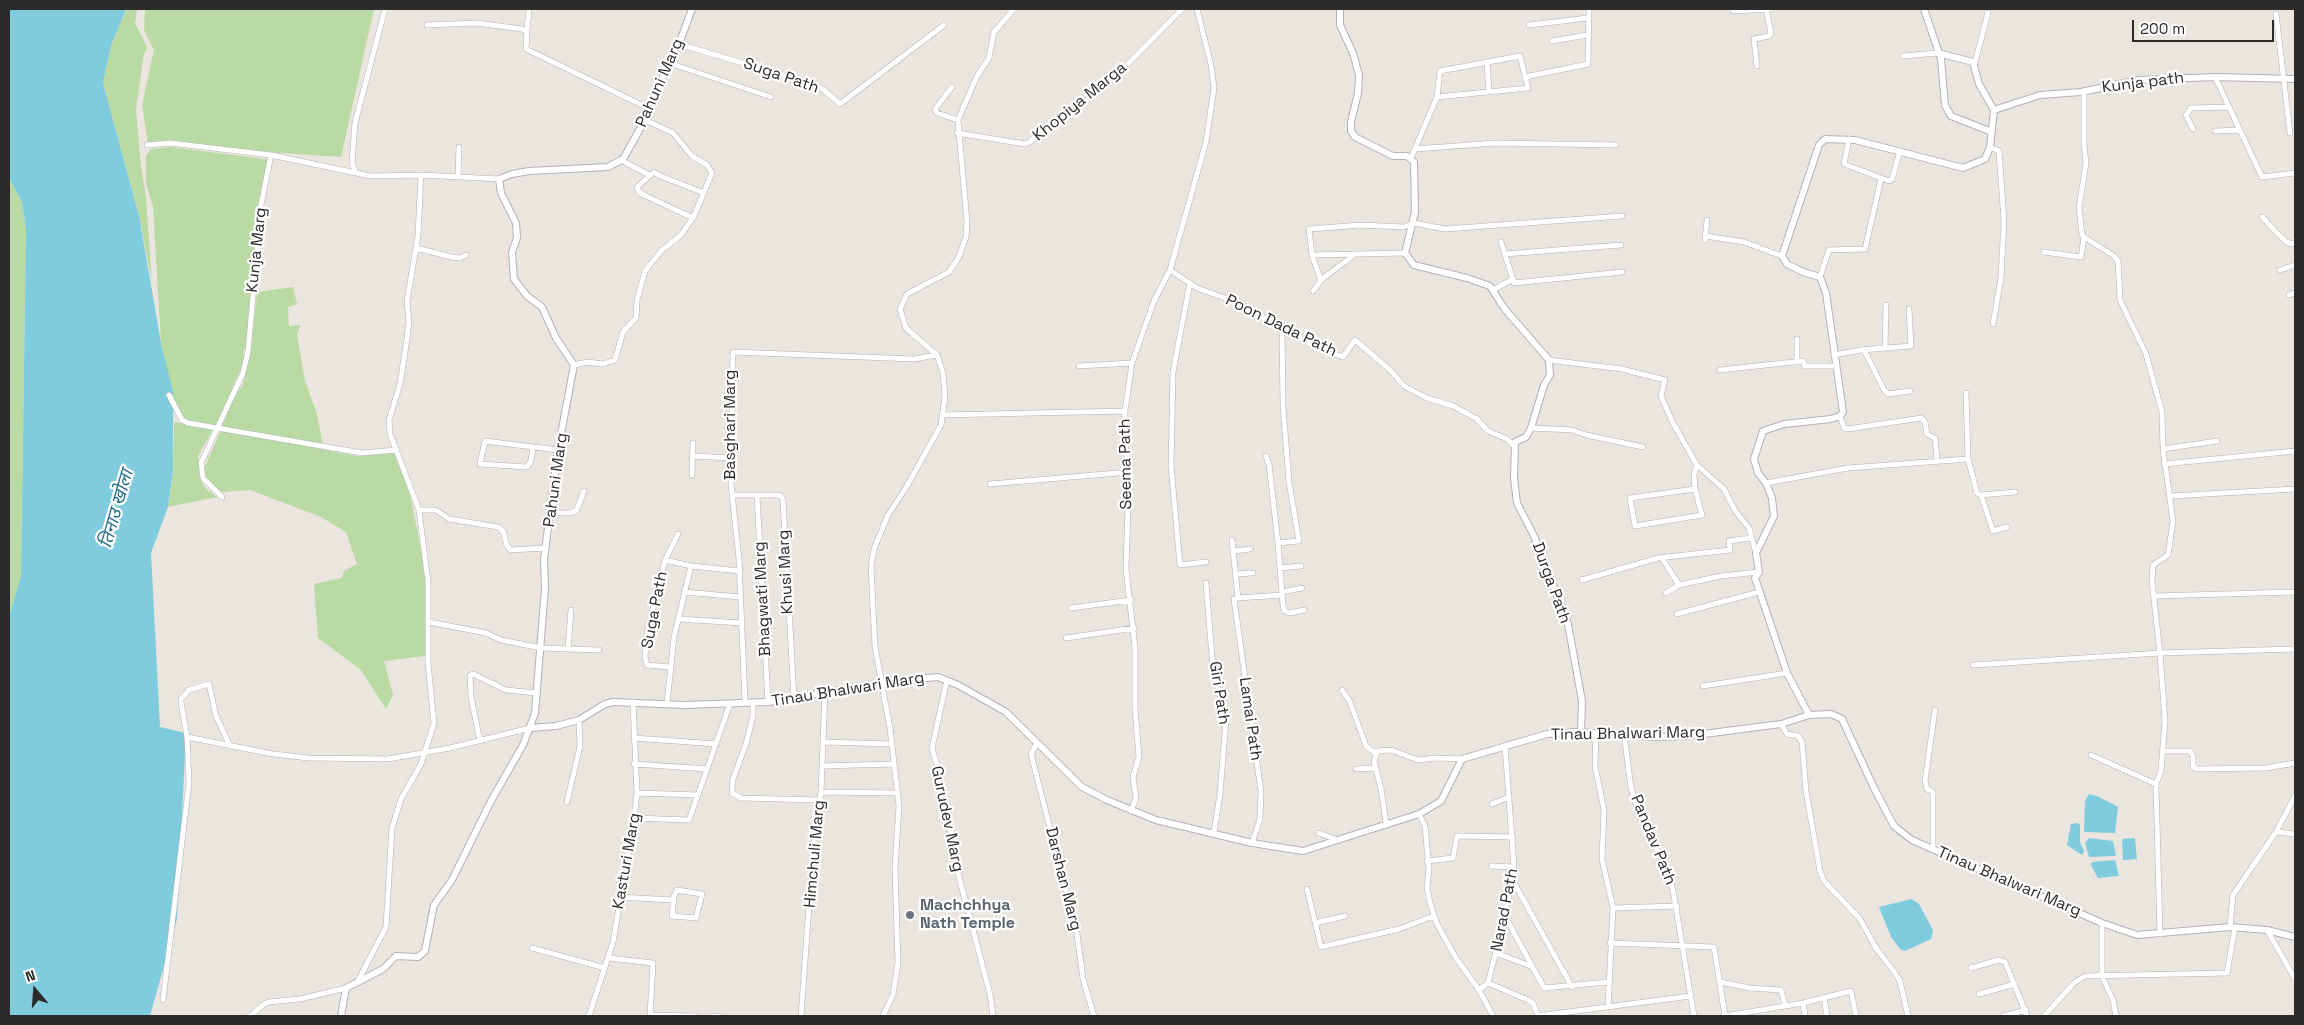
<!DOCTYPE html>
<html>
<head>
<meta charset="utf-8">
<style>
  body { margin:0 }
  #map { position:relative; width:2304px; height:1025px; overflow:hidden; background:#ebe5df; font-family:"Space Grotesk",sans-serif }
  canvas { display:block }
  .frame { position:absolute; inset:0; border:10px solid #2b2b2b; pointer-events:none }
  .north { position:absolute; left:10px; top:965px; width:50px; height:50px; -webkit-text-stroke:4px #fff; paint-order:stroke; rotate:342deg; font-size:14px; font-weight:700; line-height:20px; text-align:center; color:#2b2b2b }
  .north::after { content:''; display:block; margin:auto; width:18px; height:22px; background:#2b2b2b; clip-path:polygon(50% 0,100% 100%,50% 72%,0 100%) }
  .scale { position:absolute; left:2132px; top:20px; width:142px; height:22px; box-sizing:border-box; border:2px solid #2b2b2b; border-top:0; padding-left:6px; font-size:15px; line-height:18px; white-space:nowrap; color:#2b2b2b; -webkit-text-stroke:4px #fff; paint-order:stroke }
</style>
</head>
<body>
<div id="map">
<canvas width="2304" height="1025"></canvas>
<div class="frame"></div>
<div class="north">N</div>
<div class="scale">200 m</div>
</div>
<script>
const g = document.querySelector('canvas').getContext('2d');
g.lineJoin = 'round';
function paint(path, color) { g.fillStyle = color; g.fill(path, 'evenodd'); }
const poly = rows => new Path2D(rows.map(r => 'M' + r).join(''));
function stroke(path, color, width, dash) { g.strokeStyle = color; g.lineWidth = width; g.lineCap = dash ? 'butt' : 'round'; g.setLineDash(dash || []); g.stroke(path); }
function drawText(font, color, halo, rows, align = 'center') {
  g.font = font + ' "Space Grotesk","Noto Sans Devanagari",sans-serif'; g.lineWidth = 4.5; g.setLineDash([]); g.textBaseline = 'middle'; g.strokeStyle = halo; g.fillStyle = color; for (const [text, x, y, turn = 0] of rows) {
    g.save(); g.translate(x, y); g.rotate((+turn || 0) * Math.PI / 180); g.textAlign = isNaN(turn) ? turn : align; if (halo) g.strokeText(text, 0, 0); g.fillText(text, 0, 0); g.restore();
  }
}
paint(poly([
  [126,9,137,9,135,23,147,47,143,58,136,110,141,166,146,197,152,283,139,216,103,83,111,46],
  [145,9,374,9,341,157,148,144,142,105,154,50,144,30],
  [170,147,272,160,260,203,246,350,244,349,243,353,245,360,215,426,186,420,171,398,161,343,153,206,146,184,146,156,151,149],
  [9,178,22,202,26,229,21,576,9,617],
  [293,287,297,304,288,307,289,326,300,325,297,335,305,381,317,414,323,445,222,426,236,393,242,387,250,358,257,292],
  [174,422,213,429,198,456,200,479,206,489,217,497,168,507,173,472],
  [221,430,357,456,396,453,411,499,425,569,425,656,384,661,393,695,386,709,361,670,318,638,314,584,342,578,344,571,357,564,346,532,321,517,250,490,221,492,206,479,203,471]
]), '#b9daa3');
paint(poly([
  [9,9,126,9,111,46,103,83,139,216,162,348,173,391,173,472,168,507,151,553,160,727,186,733,177,919,150,1016,9,1016,9,617,21,576,26,229,22,202,9,178],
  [2089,794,2097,796,2118,807,2115,833,2084,832,2085,801],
  [2077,823,2080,825,2080,842,2084,851,2082,855,2067,845,2071,824],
  [2089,838,2113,841,2116,856,2089,857,2085,843],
  [2133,838,2135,839,2137,859,2123,860,2122,839],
  [2115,860,2119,876,2098,878,2091,865,2092,862],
  [1911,899,1919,904,1933,930,1931,939,1905,951,1900,949,1891,937,1879,907]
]), '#80ccdf');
const minor = poly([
  [1733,11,1771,9],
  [2276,14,2290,133],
  [427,25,476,23,522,29,527,31,526,49,648,108],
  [1529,25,1588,18],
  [527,31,529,9],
  [1552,41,1588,35],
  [679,44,813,84,824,90,840,104,944,25],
  [1903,56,1938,53],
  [1487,62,1489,92],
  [669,63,771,97],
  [1757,66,1754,39,1769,36,1771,33,1766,9],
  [1974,66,1988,13],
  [1525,77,1588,64,1589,9],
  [2215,77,2262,177,2295,173],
  [952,87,935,109,937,113,958,120],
  [2084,91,2084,144,2086,163,2079,208,2082,234,2084,237,2114,256,2118,261,2120,300,2146,354,2162,412,2163,449,2173,521,2168,555,2153,565,2152,581,2160,653,2165,721,2161,771,2156,784,2160,934],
  [2193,129,2186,115,2191,108,2228,107],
  [2215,131,2239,130],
  [957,133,1025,144,1030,142,1046,125,1083,103,1109,83,1182,9],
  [1849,139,1844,164,1889,181,1892,179,1900,151],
  [147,145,170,143,271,155,356,173],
  [1990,147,1999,151,2004,220,2001,278,1993,324],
  [1415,149,1495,143,1616,145],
  [1411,158,1437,97,1440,71,1520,56,1528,88,1437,97],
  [621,160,649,175],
  [421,175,499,179],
  [458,176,459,147],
  [2262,217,2285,241,2291,244,2295,243],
  [693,218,644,195,639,192,637,187,654,172,658,175,704,193],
  [1705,236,1744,242,1782,256],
  [1705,240,1707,220],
  [1501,242,1514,283,1622,272],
  [416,248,452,257,460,258,466,255],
  [2044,252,2081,257,2084,237],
  [1405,253,1312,255,1309,229,1361,225,1404,227,1414,223,1445,229,1622,216],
  [1505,254,1621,245],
  [1312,255,1321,281],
  [1170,270,1197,288,1236,302,1314,346,1343,357,1355,340,1390,370,1404,386,1427,398,1453,406,1477,419,1488,431,1507,439,1514,446],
  [2280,270,2295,265],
  [1820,277,1829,250,1865,249,1881,179],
  [1190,283,1173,372,1171,466,1180,565,1206,562],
  [1493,290,1513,279],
  [1313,291,1322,279,1354,255],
  [2289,295,2295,293],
  [1282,328,1283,406,1289,482,1299,541,1278,543,1283,606,1285,611,1290,613,1304,610],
  [1797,339,1797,362],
  [1885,348,1886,305],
  [1864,350,1884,390,1888,394,1910,391],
  [1834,355,1861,350,1911,346,1909,309],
  [1549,360,1622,369,1665,380,1661,396,1673,423,1697,465,1724,489,1736,512,1749,528,1756,553],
  [574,365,588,362,603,364,615,360,623,332,636,318,637,300,645,271,661,251,680,236,693,218,712,173,707,165,692,156,673,133,645,120],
  [1079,366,1132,363],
  [1720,370,1803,361,1805,366,1835,366],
  [1966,393,1968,459,1977,493,1981,495,2015,492],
  [169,395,182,420,188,423,362,453,397,450],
  [943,415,1125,411],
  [1840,416,1844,428,1848,429,1921,418,1925,422,1927,434,1935,438,1937,461],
  [1531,428,1572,430,1586,435,1643,447],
  [533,447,531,461,527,467,480,464,485,441,558,450],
  [2163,449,2217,441],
  [693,456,730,458],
  [1266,456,1269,464,1278,543],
  [2164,464,2295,451],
  [692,475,693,443],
  [1766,483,1848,468,1968,459],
  [990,484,1129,472],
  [1695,489,1630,498,1635,526,1702,515,1695,489,1694,474,1697,465],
  [732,495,777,495,781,496,783,500,794,698],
  [757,495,768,702],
  [1981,495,1993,531,2007,527],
  [2171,496,2295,489],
  [222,497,203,478,201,463,243,373,248,352,261,205,271,155],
  [419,510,436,510,449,519,498,527,503,531,507,546,511,550,546,548],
  [551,513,569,513,576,511,584,491],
  [1232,540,1238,598,1282,595],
  [1234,551,1250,549],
  [1662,558,1679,585],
  [665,560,691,566],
  [1280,568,1301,566],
  [1236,574,1253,573],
  [1582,580,1658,558,1730,550,1729,541,1751,538],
  [1206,583,1213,669,1226,720,1220,794,1214,832],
  [684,592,740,597],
  [1282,592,1302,588],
  [1666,593,1679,585,1721,576,1759,572],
  [2154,596,2295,592],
  [1238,598,1234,599,1261,792,1260,819,1252,843],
  [1071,608,1131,600],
  [1677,614,1759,592],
  [678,619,742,623],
  [429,622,486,633,501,640,541,648,599,650],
  [1066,638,1134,628],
  [568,648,571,610],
  [1973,665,2160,653,2295,649],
  [669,667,647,665,645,657,647,633,665,560,678,534],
  [947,680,932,748,941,780,959,877,990,994,993,1016],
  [1703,686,1787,673],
  [1342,690,1350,702,1366,746,1375,753],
  [745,702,739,559,731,484,733,352,914,359,937,355],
  [753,703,753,716,746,744,733,779,732,793,741,798,819,800],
  [667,704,674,637,691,566,739,571],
  [1781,724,1787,734,1798,736,1802,742,1806,791,1820,871,1824,881,1860,919,1876,948,1895,973,1900,981,1908,1016],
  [1596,733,1595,766,1604,810,1602,859,1613,908,1608,1007],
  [1624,734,1631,788,1641,820,1664,863,1673,890,1694,1016],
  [187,737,273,754,309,758,388,759,450,748,530,728],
  [634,738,716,744],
  [480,741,471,697,470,675,473,674,506,690,537,693],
  [824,742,891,744],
  [1037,743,1031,754,1077,934,1083,979,1094,1016],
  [2163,751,2190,751,2193,756,2193,766,2196,769,2266,768,2295,763],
  [2091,755,2156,784],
  [634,764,707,769],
  [822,766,894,764],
  [1356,769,1376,768],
  [821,792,898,793],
  [637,793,698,795],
  [567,802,580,746,579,720],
  [1492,804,1509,797],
  [1131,811,1136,798,1133,777,1139,757,1135,709,1135,648,1126,569,1129,472,1124,437,1125,411,1132,363,1154,301,1170,270,1206,142,1214,88,1211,65,1197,9],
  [1419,814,1425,826,1429,869,1427,888,1430,903,1437,924,1456,958,1479,990,1488,983,1528,1000,1533,1003,1538,1016],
  [634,818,689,820,730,704],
  [1386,823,1381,788,1374,762,1377,751,1391,750,1418,760,1437,758,1462,759],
  [2276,832,2295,834],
  [1319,833,1335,839],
  [1933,849,1933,792,1927,789,1925,781,1935,710],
  [1427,861,1453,858,1457,836,1513,837],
  [1492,866,1514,867],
  [1513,881,1572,987],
  [1307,889,1321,947,1399,929,1434,916],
  [677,890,702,894,696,918,672,916,674,896,677,890],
  [620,897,673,900],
  [1613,908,1677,906],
  [1505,916,1544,988,1608,982],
  [1315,923,1345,916],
  [2102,923,2102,976,2113,1000,2116,1016],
  [2230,927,2233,895,2276,832,2295,796],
  [2267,930,2295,979],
  [1610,943,1714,947,1725,1016],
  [532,948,605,968],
  [1496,953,1533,967],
  [609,958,653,963,650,1016],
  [1971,968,1999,960,2005,962,2027,1016],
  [359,979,386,927,392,828,401,799,421,764,434,723,428,663,428,582,419,510,390,434,389,420,400,384,407,339,409,321,407,301,418,235,421,175,370,176,356,173,352,163,355,123,385,9],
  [1720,982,1750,988,1781,990,1785,1005],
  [1488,983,1505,916,1514,867,1505,746],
  [1479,990,1493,1016],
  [1979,994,2015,984],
  [1824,997,1827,1016],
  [163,1000,189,783,187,737,181,702,181,699,189,690,209,684,216,716,230,746],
  [1803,1003,1805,1016],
  [650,1015,695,1016],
  [250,1016,263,1005,269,1002,300,999,346,988],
  [589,1016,613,942,634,818,637,793,633,702],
  [712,1016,718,1016],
  [801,1016,813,850,821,792,825,692],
  [883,1016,893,995,898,963,895,868,899,806,890,728,875,647,871,566,874,549,888,515,907,486,941,425,945,396,943,373,937,355,906,328,900,309,907,294,949,272,959,257,966,237,967,222,958,120,977,76,989,58,994,32,1014,9],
  [1538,1016,1691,996],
  [1725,1016,1803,1003,1851,991,1856,1016],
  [2003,1016,2026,1010],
  [2044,1016,2074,983,2085,976,2227,973,2235,928]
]);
const tertiary = poly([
  [1340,9,1340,25,1353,53,1359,75,1358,93,1351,122,1351,131,1355,137,1393,156,1407,156,1414,162,1415,212,1405,253,1414,265,1467,278,1490,286,1504,308,1549,360,1550,375,1544,385,1531,428,1526,437,1515,442,1514,478,1517,503,1534,536,1568,624,1582,701,1581,733],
  [1924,9,1941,59,1945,105,1951,116,1992,132],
  [1994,110,2040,95,2081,92,2139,80,2215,77,2295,79],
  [1809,715,1787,673,1755,578,1759,572,1756,553,1774,516,1772,498,1766,483,1758,473,1754,459,1763,431,1784,424,1831,419,1840,416,1843,412,1826,293,1820,277,1803,272,1787,264,1782,256,1819,145,1825,139,1855,140,1963,168,1985,159,1990,147,1994,110,1979,84,1973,62,1938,53],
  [530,728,556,726,579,720,605,704,613,702,685,705,768,702,892,681,938,677,958,685,1006,712,1082,787,1107,800,1156,820,1252,843,1303,851,1419,814,1441,801,1462,759,1547,734,1575,732,1654,737,1688,736,1781,724,1809,715,1831,714,1842,719,1874,788,1894,826,1912,840,2102,923,2137,935,2230,927,2267,930,2295,937],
  [341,1016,346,988,383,969,396,956,418,957,425,951,434,905,452,880,491,801,523,745,535,713,545,588,544,559,558,450,574,365,556,338,542,307,527,296,514,279,512,252,517,238,516,223,501,193,499,179,512,174,529,171,608,167,623,159,645,120,648,108,679,44,692,9]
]);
stroke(minor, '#afb2ba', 6);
stroke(tertiary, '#afb2ba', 8);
stroke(minor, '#fff', 5);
stroke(tertiary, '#fff', 6);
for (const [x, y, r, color] of [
  [910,915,5,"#6b7280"]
]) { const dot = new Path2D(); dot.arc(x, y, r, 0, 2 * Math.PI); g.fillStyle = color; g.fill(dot); stroke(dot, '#fff', 2); }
drawText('16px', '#2b2b2b', '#fff', [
  ["Suga Path",781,76,19],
  ["Pahuni Marg",660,83,-66],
  ["Kunja path",2143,83,-7],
  ["Khopiya Marga",1080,102,-39],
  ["Kunja Marg",257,250,-84],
  ["Poon Dada Path",1281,326,26],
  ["Basghari Marg",731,425,-90],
  ["Seema Path",1126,464,-91],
  ["Pahuni Marg",556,480,-82],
  ["Khusi Marg",786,572,-93],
  ["Durga Path",1551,583,70],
  ["Bhagwati Marg",763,599,-93],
  ["Suga Path",655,610,-79],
  ["Tinau Bhalwari Marg",848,690,-9],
  ["Giri Path",1219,693,81],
  ["Lamai Path",1250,719,82],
  ["Tinau Bhalwari Marg",1628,734,-1],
  ["Gurudev Marg",947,819,78],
  ["Pandav Path",1653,840,68],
  ["Himchuli Marg",815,854,-85],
  ["Kasturi Marg",627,861,-80],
  ["Darshan Marg",1063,879,76],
  ["Tinau Bhalwari Marg",2009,882,23],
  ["Narad Path",1505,910,-79]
]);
drawText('bold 16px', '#5b616d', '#fff', [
  ["Machchhya",920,906],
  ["Nath Temple",920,924]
], 'left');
drawText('italic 18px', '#1f6d8b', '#fff', [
  ["तिनाउ खोला",117,509,-74]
]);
</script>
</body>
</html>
